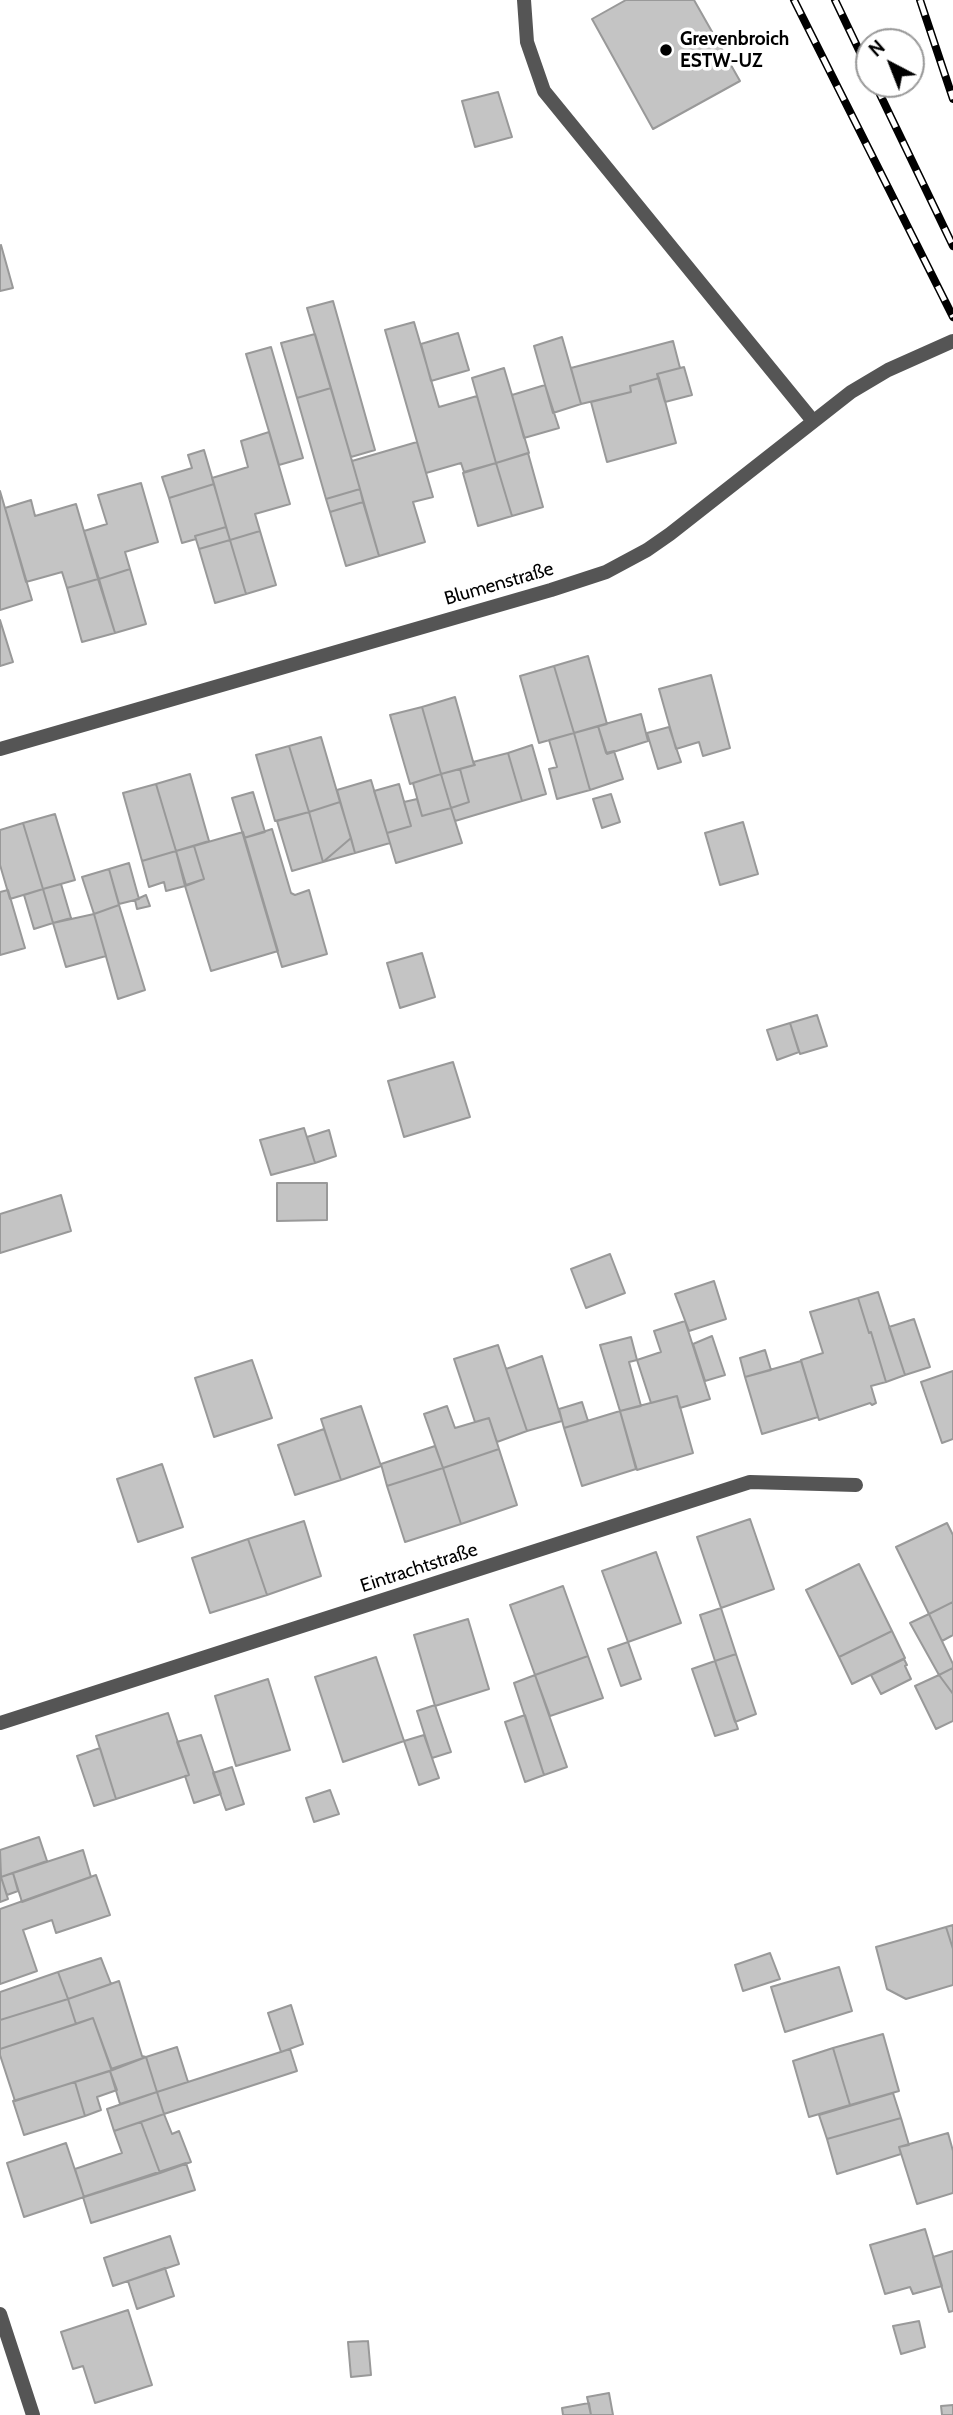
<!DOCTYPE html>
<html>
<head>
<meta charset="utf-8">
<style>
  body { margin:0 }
  #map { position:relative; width:953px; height:2415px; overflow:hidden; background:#fff; font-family:Cabin,sans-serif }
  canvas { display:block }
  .north { position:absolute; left:855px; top:28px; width:70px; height:70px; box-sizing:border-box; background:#fff; border:2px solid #999; border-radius:50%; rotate:318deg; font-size:19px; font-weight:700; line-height:28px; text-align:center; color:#000 }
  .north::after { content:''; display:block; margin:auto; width:24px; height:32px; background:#000; clip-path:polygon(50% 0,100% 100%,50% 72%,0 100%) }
</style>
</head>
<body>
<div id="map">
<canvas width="953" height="2415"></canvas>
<div class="north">N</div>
</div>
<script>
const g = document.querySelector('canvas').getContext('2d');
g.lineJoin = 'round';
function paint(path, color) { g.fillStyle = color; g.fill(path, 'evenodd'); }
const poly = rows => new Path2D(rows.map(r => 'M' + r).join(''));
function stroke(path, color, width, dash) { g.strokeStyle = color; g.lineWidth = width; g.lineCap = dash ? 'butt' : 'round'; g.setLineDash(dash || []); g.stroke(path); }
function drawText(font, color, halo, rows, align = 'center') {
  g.font = font + ' Cabin,sans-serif'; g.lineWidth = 7; g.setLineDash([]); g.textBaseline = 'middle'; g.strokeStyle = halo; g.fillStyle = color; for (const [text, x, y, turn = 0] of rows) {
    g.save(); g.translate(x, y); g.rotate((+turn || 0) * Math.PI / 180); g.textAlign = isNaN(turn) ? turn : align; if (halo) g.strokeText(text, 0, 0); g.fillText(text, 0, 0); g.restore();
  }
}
const building = poly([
  [626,0,694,0,740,81,653,129,592,19,626,0],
  [498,92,512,137,475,147,462,101,498,92],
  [1,245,13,288,0,291,0,246,1,245],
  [333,301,375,450,351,457,307,308,333,301],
  [414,322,439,407,477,396,496,463,464,472,461,463,426,473,385,330,414,322],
  [458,333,469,370,431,381,421,344,458,333],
  [315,334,331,388,297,398,281,343,315,334],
  [562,337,581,404,553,413,534,346,562,337],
  [673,341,680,368,657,374,659,378,630,386,631,392,581,404,571,368,673,341],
  [271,347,303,458,279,465,246,354,271,347],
  [684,367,692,395,665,402,657,374,684,367],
  [504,368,529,453,496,463,472,378,504,368],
  [659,378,676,443,607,462,591,402,631,392,630,386,659,378],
  [545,385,559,428,524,438,512,395,545,385],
  [331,388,360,489,326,499,297,398,331,388],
  [269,432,290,504,255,514,260,531,230,540,212,478,248,467,241,441,269,432],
  [417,442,433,497,413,502,425,542,379,556,352,461,417,442],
  [204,450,214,484,169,498,162,477,192,468,188,455,204,450],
  [528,453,543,507,512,516,496,463,528,453],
  [496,463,512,516,478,526,463,473,496,463],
  [141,483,158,542,125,552,130,569,99,579,84,531,107,524,98,495,141,483],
  [214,484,226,527,195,536,196,539,182,543,169,498,214,484],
  [360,489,363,502,330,512,326,499,360,489],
  [0,491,32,600,0,610,0,491],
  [31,500,35,516,76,504,98,579,67,588,62,572,26,582,5,508,31,500],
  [363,502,379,556,346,566,330,512,363,502],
  [226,527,230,540,199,549,195,536,226,527],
  [260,531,276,585,246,594,230,540,260,531],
  [230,540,246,594,215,603,199,549,230,540],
  [130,569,146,624,115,633,99,579,130,569],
  [98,579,115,633,82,642,67,588,98,579],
  [0,620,13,662,0,666,0,620],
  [588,656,607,724,574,733,554,666,588,656],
  [554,666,574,733,539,743,520,676,554,666],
  [711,675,730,748,703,756,699,742,676,749,659,689,711,675],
  [455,697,474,765,441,774,422,707,455,697],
  [422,707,441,774,410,784,390,715,422,707],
  [641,714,648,741,607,754,598,726,641,714],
  [598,726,606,753,614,751,623,779,590,790,574,733,598,726],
  [669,727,681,762,658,769,647,733,669,727],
  [574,733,590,790,557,799,549,769,557,767,549,740,574,733],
  [321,737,340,802,309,812,289,746,321,737],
  [532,745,546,794,522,801,508,753,532,745],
  [289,746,309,812,275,821,256,755,289,746],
  [508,753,522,801,455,821,451,808,469,802,460,769,475,765,473,762,508,753],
  [460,769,469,802,451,808,441,774,460,769],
  [190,774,209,841,176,851,156,784,190,774],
  [441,774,451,808,422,816,413,783,441,774],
  [371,780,390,843,355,853,337,790,371,780],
  [156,784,176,851,142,861,123,793,156,784],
  [399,784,411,826,387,833,374,791,399,784],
  [253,792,265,832,244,838,232,798,253,792],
  [611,794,620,822,602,828,593,799,611,794],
  [417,799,422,816,451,808,462,843,396,863,387,833,411,826,404,802,417,799],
  [340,802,351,838,323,862,309,812,340,802],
  [309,812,323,862,292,871,277,821,309,812],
  [55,814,75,880,43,889,23,823,55,814],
  [743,822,758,874,720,885,705,833,743,822],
  [23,823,43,889,10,899,0,865,0,830,23,823],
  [272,829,291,893,295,895,309,890,327,954,282,967,244,838,272,829],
  [243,832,278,951,211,971,185,886,204,879,194,846,243,832],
  [351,838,355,853,323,862,351,838],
  [194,846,204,879,186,885,176,851,194,846],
  [176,851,185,886,166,891,164,882,149,887,142,861,176,851],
  [129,863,139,899,119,904,109,869,129,863],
  [109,869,119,905,94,914,82,877,109,869],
  [61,884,71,918,53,923,43,889,61,884],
  [43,889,53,923,34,929,24,895,43,889],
  [8,890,25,948,0,955,0,892,8,890],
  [146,895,150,906,137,909,135,900,146,895],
  [119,905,145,990,118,999,94,914,119,905],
  [94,914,106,956,66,967,53,923,94,914],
  [422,953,435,997,400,1008,387,963,422,953],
  [817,1015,827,1046,800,1054,790,1023,817,1015],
  [790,1023,799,1052,777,1060,767,1030,790,1023],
  [453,1062,470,1117,404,1137,388,1081,453,1062],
  [304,1128,315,1163,271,1175,260,1140,304,1128],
  [329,1130,336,1156,315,1163,307,1137,329,1130],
  [277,1183,327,1183,327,1220,277,1221,277,1183],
  [61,1195,71,1231,0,1253,0,1214,61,1195],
  [610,1254,625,1293,586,1308,571,1269,610,1254],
  [714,1281,726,1319,689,1331,675,1294,714,1281],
  [878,1292,905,1375,886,1382,871,1332,869,1333,858,1298,878,1292],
  [858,1298,869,1333,871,1332,886,1382,871,1386,876,1403,872,1405,870,1403,819,1420,801,1360,823,1353,810,1312,858,1298],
  [914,1319,930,1367,905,1375,889,1327,914,1319],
  [685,1321,710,1399,680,1408,677,1396,651,1403,637,1360,661,1352,654,1331,685,1321],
  [712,1336,725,1375,705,1381,693,1344,712,1336],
  [631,1337,637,1360,629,1362,641,1406,620,1411,600,1345,631,1337],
  [498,1345,527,1431,497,1442,489,1418,475,1422,454,1359,498,1345],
  [765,1350,771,1370,745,1377,740,1358,765,1350],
  [542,1356,562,1421,527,1431,506,1369,542,1356],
  [252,1360,272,1418,214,1437,195,1378,252,1360],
  [801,1361,818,1417,762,1434,745,1377,801,1361],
  [953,1371,953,1439,942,1443,921,1382,953,1371],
  [677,1396,693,1453,637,1470,620,1411,677,1396],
  [582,1402,588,1421,564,1428,559,1409,582,1402],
  [361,1406,381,1466,341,1480,321,1419,361,1406],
  [447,1406,455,1428,489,1418,499,1449,443,1468,424,1414,447,1406],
  [620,1411,636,1469,582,1486,564,1428,620,1411],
  [324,1429,341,1480,295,1495,278,1445,324,1429],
  [435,1446,443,1468,387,1486,381,1464,435,1446],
  [499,1449,517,1505,461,1524,443,1468,499,1449],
  [162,1464,183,1527,138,1542,117,1479,162,1464],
  [443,1468,461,1524,405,1542,387,1486,443,1468],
  [750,1519,774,1589,721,1608,697,1537,750,1519],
  [304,1521,321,1576,267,1595,248,1539,304,1521],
  [947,1523,953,1535,953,1602,929,1614,896,1547,947,1523],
  [248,1539,267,1595,210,1613,192,1558,248,1539],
  [656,1552,681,1623,628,1642,602,1571,656,1552],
  [859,1564,892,1631,839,1657,806,1590,859,1564],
  [563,1586,588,1656,535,1675,510,1605,563,1586],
  [953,1602,953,1635,942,1641,929,1614,953,1602],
  [721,1608,736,1654,715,1661,700,1615,721,1608],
  [929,1614,953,1664,953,1668,939,1675,910,1623,929,1614],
  [468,1619,489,1689,435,1706,414,1635,468,1619],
  [892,1631,905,1658,852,1684,839,1657,892,1631],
  [628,1642,641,1679,621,1686,608,1649,628,1642],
  [736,1654,756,1714,735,1722,715,1661,736,1654],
  [588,1656,603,1698,550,1716,535,1675,588,1656],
  [376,1657,404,1741,343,1762,315,1677,376,1657],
  [904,1659,907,1665,905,1666,911,1679,881,1694,871,1675,904,1659],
  [715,1661,738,1729,715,1736,692,1669,715,1661],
  [953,1668,953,1694,939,1675,953,1668],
  [535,1675,567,1767,544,1775,514,1683,535,1675],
  [939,1675,953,1694,953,1721,936,1729,915,1686,939,1675],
  [268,1679,290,1750,236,1766,215,1696,268,1679],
  [435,1705,451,1752,432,1758,417,1711,435,1705],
  [168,1713,189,1775,116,1799,96,1736,168,1713],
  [525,1715,544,1775,525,1782,505,1722,525,1715],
  [201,1735,221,1794,194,1803,185,1776,189,1775,177,1742,201,1735],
  [424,1735,439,1778,419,1785,404,1741,424,1735],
  [100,1748,116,1799,94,1806,77,1756,100,1748],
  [232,1767,244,1804,226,1810,213,1773,232,1767],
  [330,1790,339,1814,314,1822,306,1798,330,1790],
  [39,1837,47,1861,1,1877,0,1850,39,1837],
  [83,1850,91,1877,22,1902,13,1873,83,1850],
  [13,1873,18,1891,7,1895,1,1877,13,1873],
  [96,1875,110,1915,56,1933,52,1920,23,1930,37,1971,0,1984,0,1909,96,1875],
  [1,1877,8,1899,0,1902,0,1878,1,1877],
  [953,1925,953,1949,946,1927,953,1925],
  [946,1927,953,1949,953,1985,906,1999,887,1989,876,1947,946,1927],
  [770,1953,780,1979,743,1991,735,1965,770,1953],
  [101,1958,111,1984,68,1999,58,1972,101,1958],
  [839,1967,852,2011,785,2032,771,1987,839,1967],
  [58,1972,68,1999,0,2020,0,1992,58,1972],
  [119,1981,142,2056,146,2057,111,2069,93,2018,76,2024,68,1999,119,1981],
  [68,1999,76,2024,0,2049,0,2020,68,1999],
  [291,2005,303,2044,281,2052,268,2013,291,2005],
  [93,2018,112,2070,15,2101,0,2055,0,2049,93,2018],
  [883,2034,899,2091,850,2105,833,2048,883,2034],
  [177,2047,188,2082,157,2092,146,2057,177,2047],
  [833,2048,850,2105,809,2117,793,2061,833,2048],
  [290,2049,297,2071,164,2114,157,2092,290,2049],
  [146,2057,157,2092,120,2104,110,2071,146,2057],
  [110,2071,117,2090,97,2097,101,2110,85,2116,75,2082,110,2071],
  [75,2082,85,2116,24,2135,13,2101,75,2082],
  [157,2092,164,2114,114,2131,107,2109,157,2092],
  [893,2093,901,2118,827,2139,819,2115,893,2093],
  [164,2114,172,2134,179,2131,191,2162,160,2173,141,2122,164,2114],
  [901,2118,909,2145,899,2147,901,2154,837,2174,827,2139,901,2118],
  [141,2122,160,2173,84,2197,75,2169,122,2153,114,2131,141,2122],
  [948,2133,953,2151,953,2193,917,2204,899,2147,948,2133],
  [66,2143,84,2197,24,2217,7,2163,66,2143],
  [186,2163,195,2190,91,2223,83,2197,186,2163],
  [925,2229,942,2286,913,2294,910,2287,885,2294,870,2245,925,2229],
  [170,2236,179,2264,113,2286,104,2258,170,2236],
  [953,2251,953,2311,949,2312,933,2257,953,2251],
  [165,2268,174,2296,137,2309,128,2281,165,2268],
  [128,2310,152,2385,95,2403,83,2366,73,2369,61,2332,128,2310],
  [919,2321,925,2347,901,2354,893,2326,919,2321],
  [368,2341,371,2375,351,2377,348,2342,368,2341],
  [609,2393,613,2415,591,2415,587,2397,609,2393],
  [589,2403,591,2415,563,2415,562,2408,589,2403],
  [953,2405,953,2415,942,2415,941,2406,953,2405]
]);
paint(building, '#c4c4c4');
stroke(building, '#999', 2);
stroke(poly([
  [524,0,527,42,544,91,813,421]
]), '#555', 14);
stroke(poly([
  [0,749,551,590,606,572,647,550,670,534,851,392,888,370,953,341],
  [0,1723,750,1482,856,1485],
  [0,2314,33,2415]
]), '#555', 14);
const rail = poly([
  [794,0,953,317],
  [835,0,869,71],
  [920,0,953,99],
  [875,84,953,246]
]);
stroke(rail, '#000', 8);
stroke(rail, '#fff', 5, [16]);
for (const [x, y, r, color] of [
  [666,50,7,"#000"]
]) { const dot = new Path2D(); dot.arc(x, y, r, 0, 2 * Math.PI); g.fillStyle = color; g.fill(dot); stroke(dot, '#fff', 2.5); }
drawText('bold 19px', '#000', '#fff', [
  ["Grevenbroich",680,39],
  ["ESTW-UZ",680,61]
], 'left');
drawText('19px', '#000', '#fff', [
  ["Blumenstraße",499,584,-16],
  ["Eintrachtstraße",419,1568,-18]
]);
</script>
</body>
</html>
